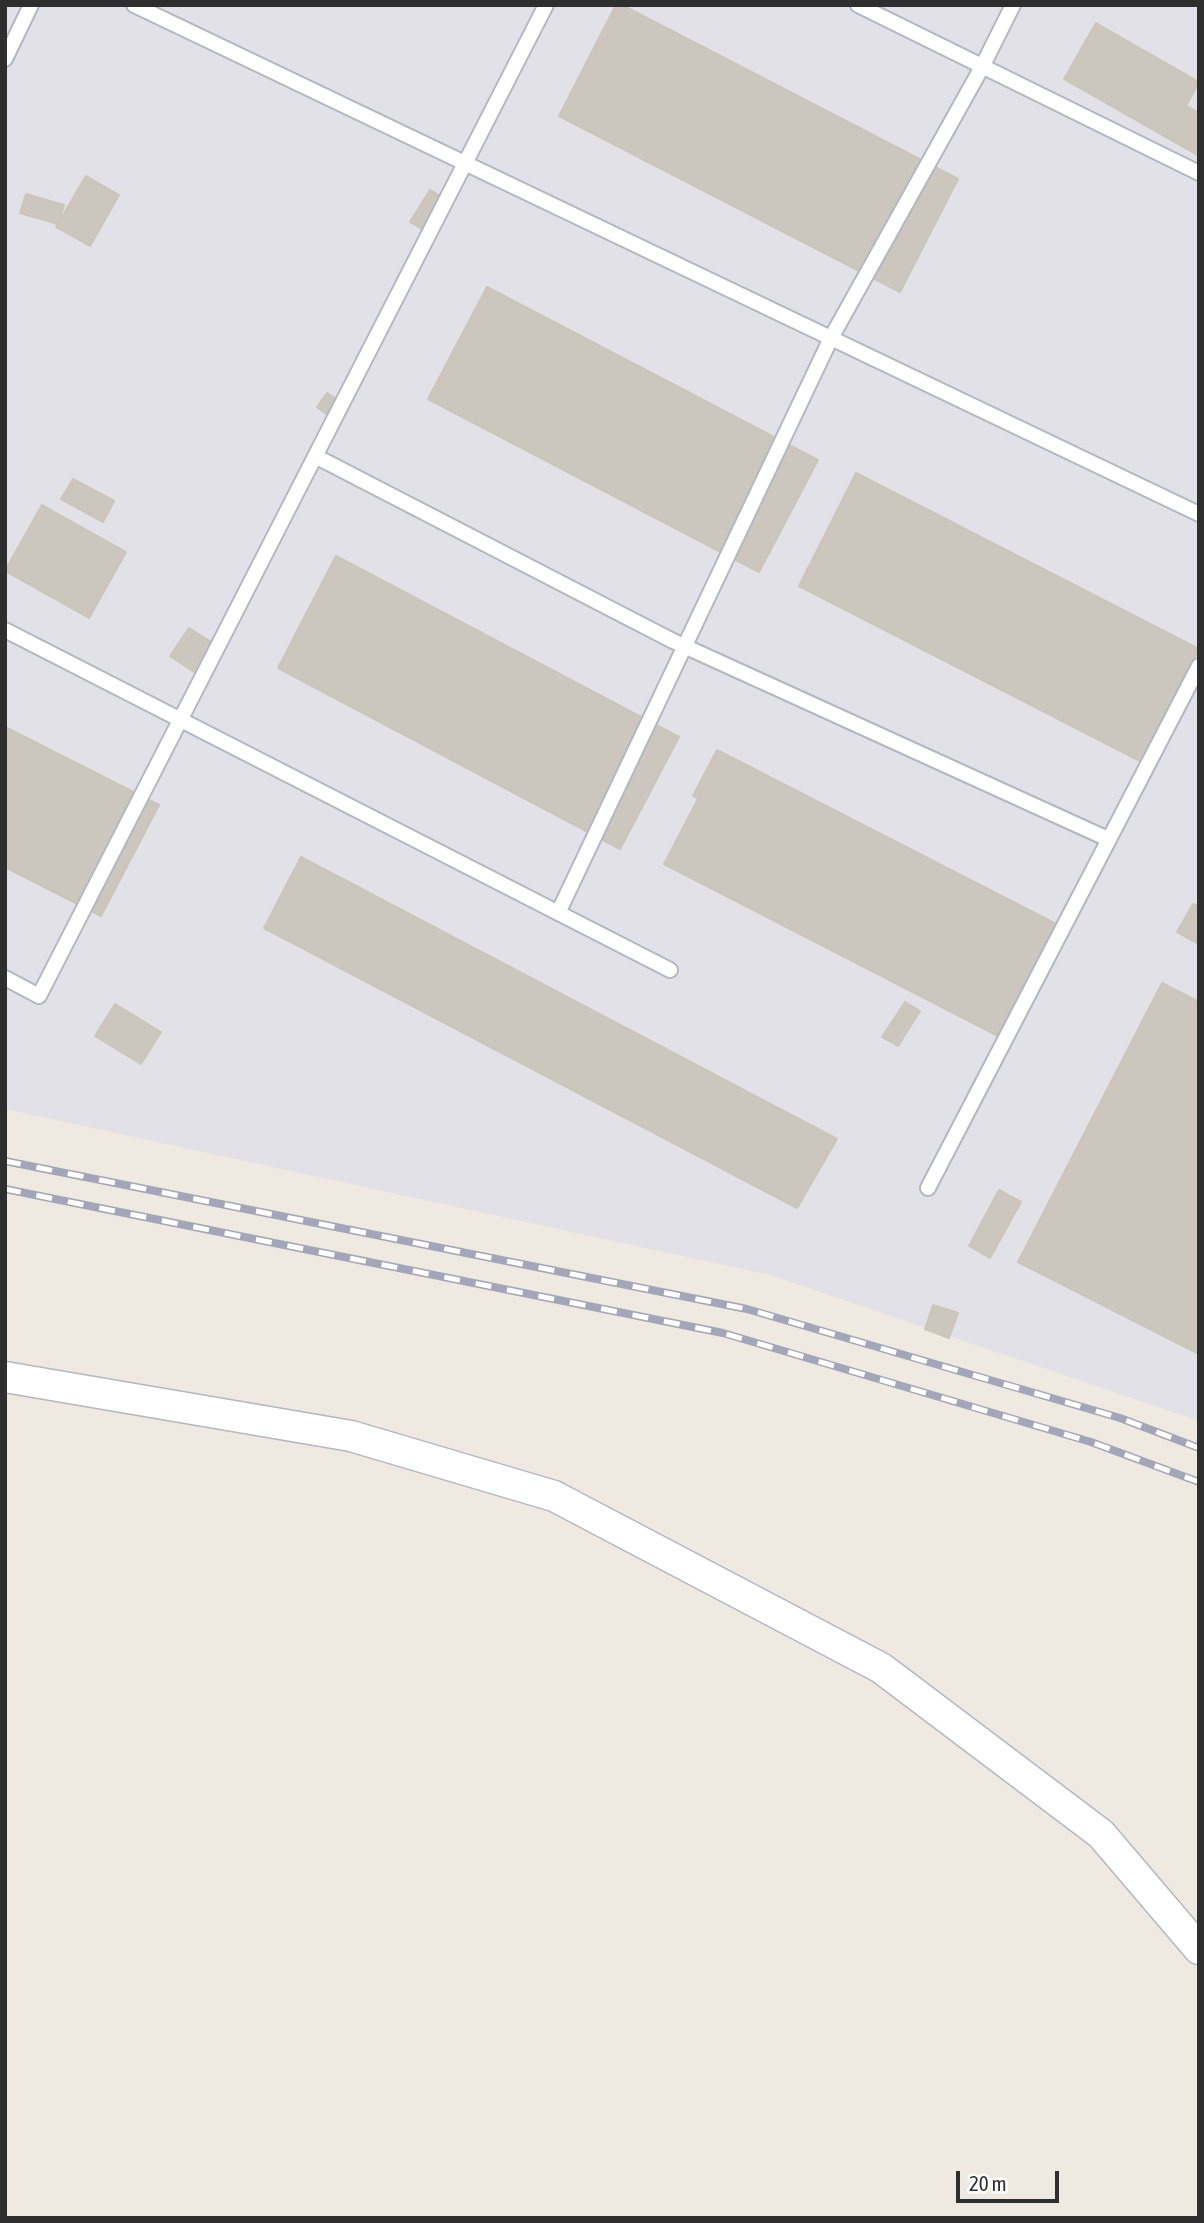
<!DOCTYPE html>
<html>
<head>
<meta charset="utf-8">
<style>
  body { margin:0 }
  #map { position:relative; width:1204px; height:2223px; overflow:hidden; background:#efe9e1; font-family:"Asap Condensed",sans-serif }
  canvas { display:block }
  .frame { position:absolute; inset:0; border:7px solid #2e2e2e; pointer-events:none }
  .scale { position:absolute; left:956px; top:2171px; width:103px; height:32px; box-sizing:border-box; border:4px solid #2e2e2e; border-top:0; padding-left:9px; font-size:21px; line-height:24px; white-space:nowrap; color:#2e2e2e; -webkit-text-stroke:5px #fff; paint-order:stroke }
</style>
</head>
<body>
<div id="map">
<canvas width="1204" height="2223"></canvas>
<div class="frame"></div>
<div class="scale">20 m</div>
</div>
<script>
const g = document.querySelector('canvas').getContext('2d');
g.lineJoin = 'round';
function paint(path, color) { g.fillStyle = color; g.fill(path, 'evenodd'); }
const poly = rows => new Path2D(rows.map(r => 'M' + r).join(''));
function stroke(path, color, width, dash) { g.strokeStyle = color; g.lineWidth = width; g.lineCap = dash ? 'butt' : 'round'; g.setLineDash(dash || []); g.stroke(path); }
paint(poly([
  [5,5,1199,5,1199,1421,770,1275,5,1109]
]), '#e3e1e8');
const building = poly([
  [616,5,622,5,958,179,900,292,559,116,616,5],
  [1096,23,1199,82,1186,106,1199,113,1199,156,1064,79,1096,23],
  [86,176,119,195,90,246,56,227,86,176],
  [430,190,447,200,427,232,410,222,430,190],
  [26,194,64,205,58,224,20,213,26,194],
  [487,287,818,460,759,572,428,399,487,287],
  [327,393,343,404,333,419,317,407,327,393],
  [856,473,1199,649,1142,762,799,586,856,473],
  [73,479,114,501,103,522,61,499,73,479],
  [42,505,126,552,89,618,5,571,42,505],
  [336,556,679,737,620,849,278,668,336,556],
  [189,628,222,649,203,678,170,656,189,628],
  [5,727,159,805,101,916,5,867,5,727],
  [717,750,1062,927,1004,1039,664,864,698,799,693,796,717,750],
  [301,857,837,1139,797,1208,264,928,301,857],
  [1193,904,1199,907,1199,944,1177,932,1193,904],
  [1162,983,1199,1002,1199,1354,1018,1262,1162,983],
  [905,1002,920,1011,898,1046,882,1037,905,1002],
  [115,1004,161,1032,141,1064,95,1036,115,1004],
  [999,1190,1021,1202,990,1258,969,1246,999,1190],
  [933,1305,958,1313,949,1338,925,1329,933,1305]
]);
paint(building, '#cbc7bf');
stroke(building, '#cbc5ba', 2);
const lane = poly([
  [134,5,1199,514],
  [858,5,1199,173],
  [5,59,31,5],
  [315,456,673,641,1108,839],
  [5,630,670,970],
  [558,913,831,338,982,67,1013,5],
  [5,978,39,996,546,5],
  [928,1188,1199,666]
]);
const street = poly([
  [5,1377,351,1436,554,1496,881,1668,1101,1834,1199,1949]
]);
stroke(lane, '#b4b7c1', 18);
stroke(street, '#b4b7c1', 33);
stroke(lane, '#fff', 14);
stroke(street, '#fff', 30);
const rail = poly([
  [5,1161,747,1309,1120,1418,1199,1448],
  [5,1189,723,1333,1091,1442,1199,1482]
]);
stroke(rail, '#a3a6b8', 8);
stroke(rail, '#fff', 5, [16]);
</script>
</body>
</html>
